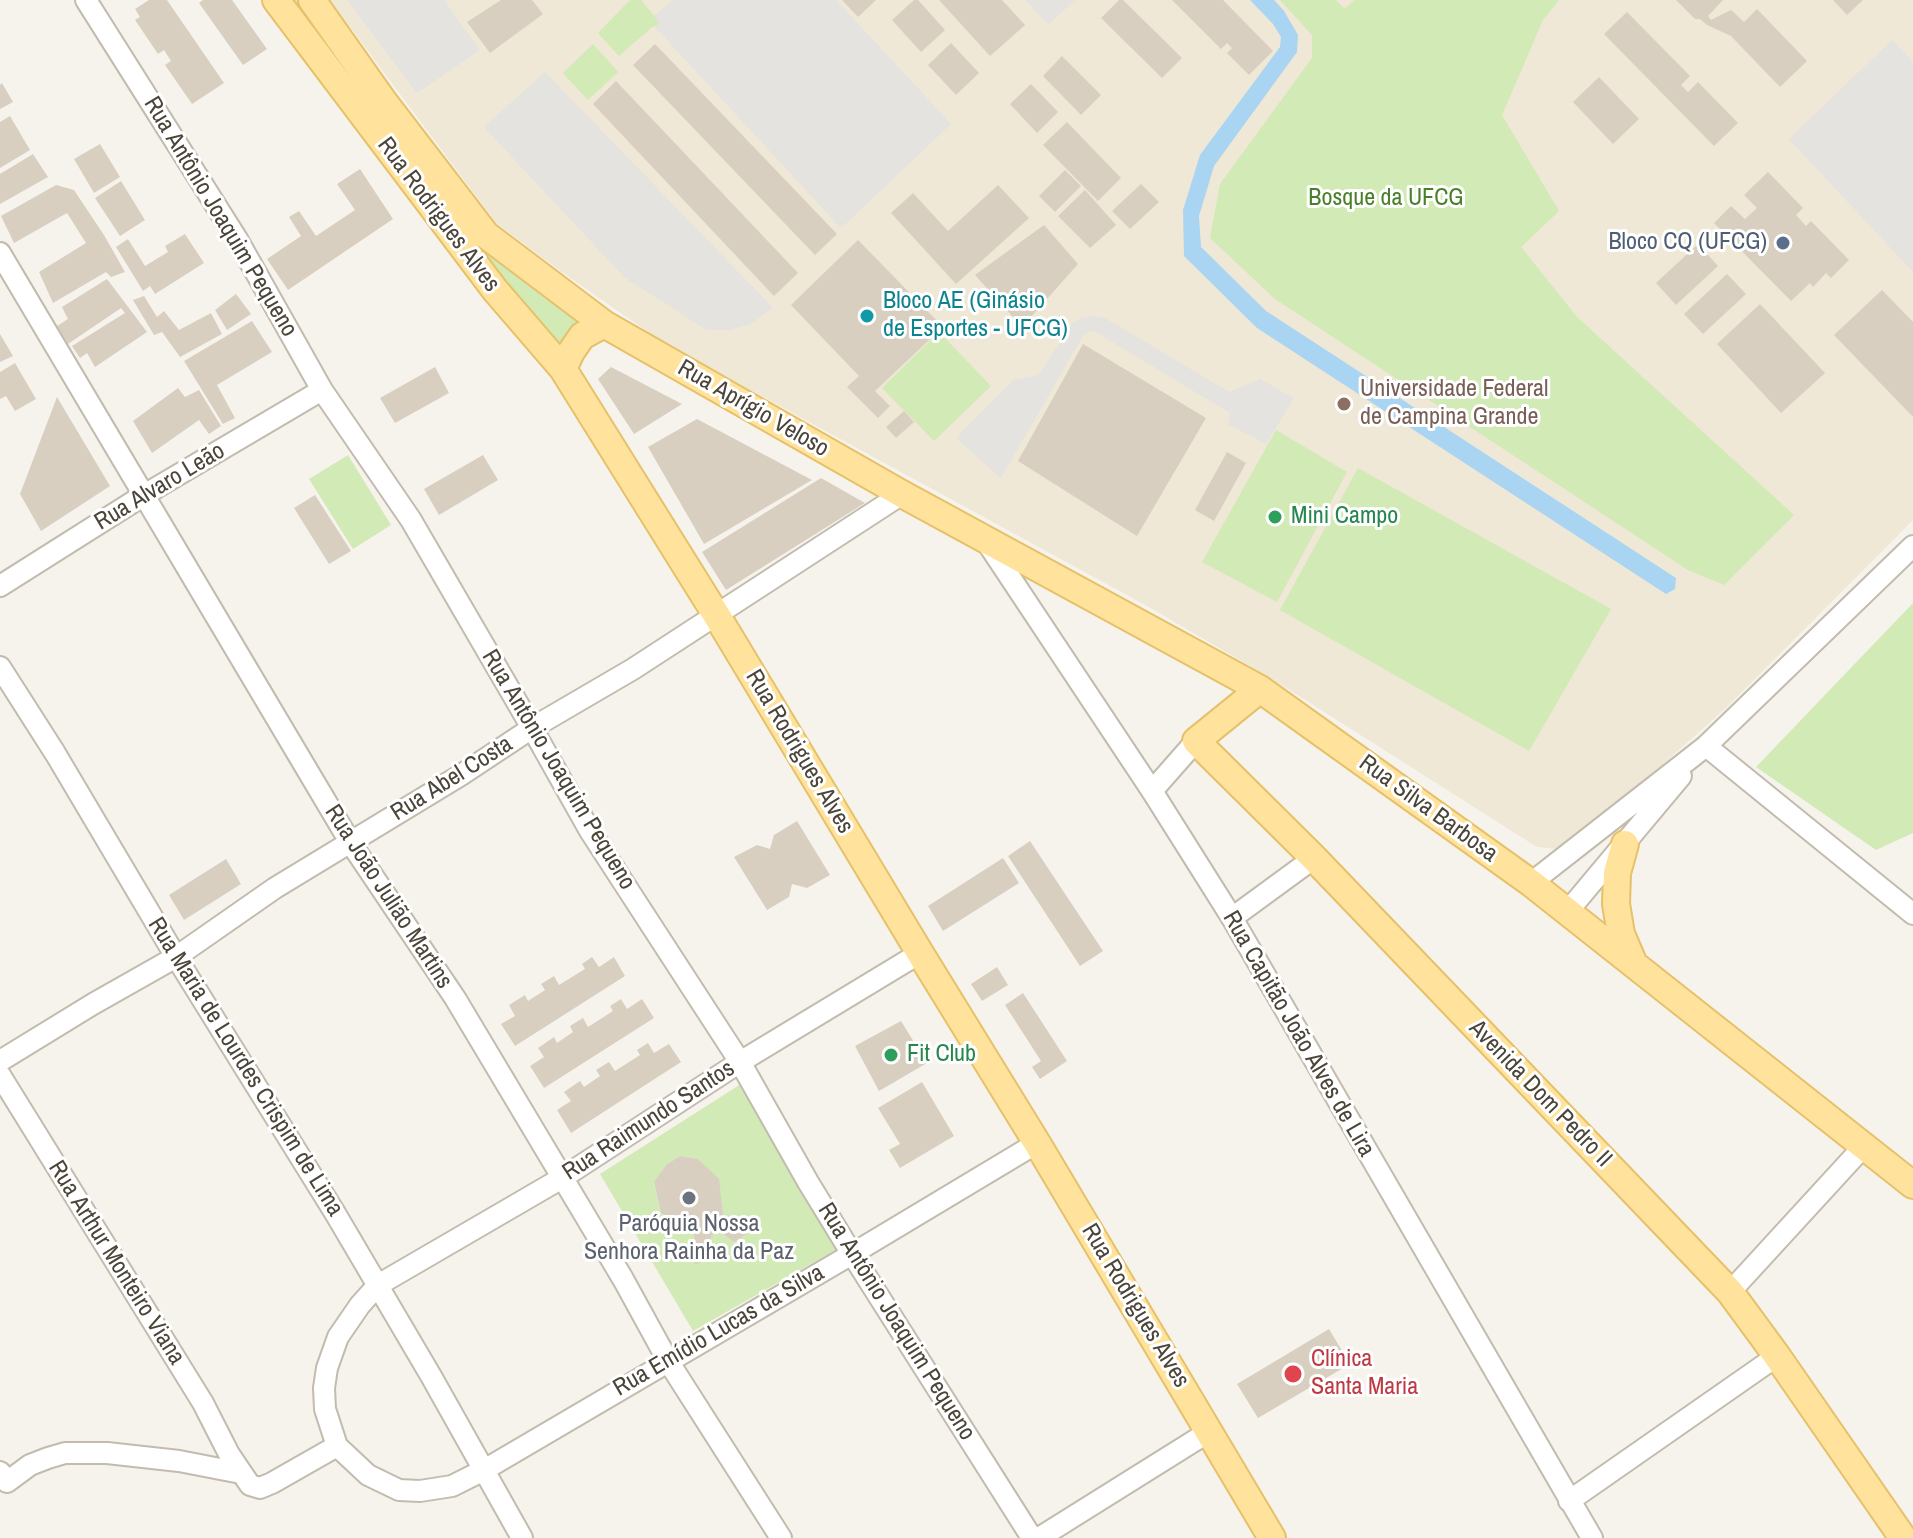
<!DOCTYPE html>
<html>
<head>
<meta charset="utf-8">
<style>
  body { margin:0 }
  canvas { display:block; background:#f6f3ec }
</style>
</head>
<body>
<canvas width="1913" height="1538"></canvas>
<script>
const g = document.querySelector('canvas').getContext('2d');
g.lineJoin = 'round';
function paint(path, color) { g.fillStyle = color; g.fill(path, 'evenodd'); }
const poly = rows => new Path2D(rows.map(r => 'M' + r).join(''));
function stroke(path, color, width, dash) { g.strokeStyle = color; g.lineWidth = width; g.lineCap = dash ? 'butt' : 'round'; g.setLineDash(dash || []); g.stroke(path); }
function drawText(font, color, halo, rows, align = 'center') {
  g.font = font + ' "Archivo Narrow",sans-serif'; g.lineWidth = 6; g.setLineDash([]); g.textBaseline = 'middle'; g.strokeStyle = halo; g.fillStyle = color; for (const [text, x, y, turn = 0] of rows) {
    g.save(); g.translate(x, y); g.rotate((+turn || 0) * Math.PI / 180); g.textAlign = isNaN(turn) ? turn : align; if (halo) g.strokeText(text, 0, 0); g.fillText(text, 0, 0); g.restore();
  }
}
paint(poly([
  [330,0,1913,0,1913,520,1727,707,1578,840,1558,849,1537,847,1269,677,1147,606,664,343,556,268,496,223]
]), '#efe8d6');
paint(poly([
  [285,0,306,0,482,236,588,318,562,355],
  [630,0,641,0,660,23,659,25,652,27,619,56,598,33],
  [1280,0,1336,0,1345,9,1354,0,1559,0,1543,20,1502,115,1559,211,1521,247,1577,317,1794,515,1724,585,1688,570,1275,299,1210,238,1220,184,1312,58,1312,35],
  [593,44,618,72,588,100,563,73],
  [939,332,991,386,934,441,882,388],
  [1276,430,1347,472,1277,602,1202,562],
  [348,455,391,525,353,549,309,479],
  [1358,468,1611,609,1529,751,1280,610],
  [1913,603,1913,833,1876,850,1756,767],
  [755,1075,853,1240,693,1331,600,1174],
  [680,1156,698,1159,718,1179,723,1214,752,1231,734,1242,719,1231,711,1236,695,1264,694,1234,661,1213,654,1183,667,1164]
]), '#d2eab5');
paint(poly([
  [347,0,444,0,480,50,417,93],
  [673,0,836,0,951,124,841,228,655,27,660,23,654,16],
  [1026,0,1075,0,1048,25],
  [1892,40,1913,62,1913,272,1789,139],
  [545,72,773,308,749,325,730,330,707,330,625,278,484,127],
  [1093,316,1105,318,1229,392,1260,379,1294,398,1266,444,1228,424,1230,413,1096,332,1091,331,1084,334,1001,478,956,438,1013,380,1039,375,1073,322,1082,318]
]), '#e5e3e0');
paint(poly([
  [1250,0,1274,0,1284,11,1298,35,1297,52,1214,166,1199,216,1201,247,1266,311,1676,578,1675,589,1666,594,1257,328,1184,256,1183,210,1200,155,1280,47,1281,37,1273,24]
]), '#a9d4f2');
paint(poly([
  [149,0,167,0,224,83,192,104,165,65,171,61,164,50,158,54,135,20,140,17,135,9],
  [203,0,232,0,267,49,243,65,199,3],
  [501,0,532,0,543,14,490,53,467,22],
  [842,0,876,0,858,17],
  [914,0,918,0,945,30,921,52,892,20],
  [939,0,1002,0,1025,25,990,56],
  [1119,0,1123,0,1182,58,1162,78,1101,18],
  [1172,0,1223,0,1273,51,1249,75,1227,53,1232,48,1227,43,1221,49],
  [1676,0,1723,0,1708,16,1711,20,1731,10,1744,22,1757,9,1807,61,1780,87,1731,36,1707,25,1700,19,1695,19],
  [1833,0,1863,0,1847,15],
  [1627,12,1690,76,1681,85,1688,92,1698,82,1738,123,1714,146,1604,34],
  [951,43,979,73,956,95,928,65],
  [655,44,837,234,815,255,633,65],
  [1062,56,1101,95,1081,115,1043,76],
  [1599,77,1639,119,1613,144,1573,102],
  [616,81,798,273,774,296,593,104],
  [2,83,13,102,0,109,0,85],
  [1031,84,1058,112,1037,133,1010,104],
  [10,116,30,150,0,168,0,122],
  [1067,122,1121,178,1098,201,1043,145],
  [100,144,120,177,94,193,74,159],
  [33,154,48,177,0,204,0,174],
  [360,169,393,219,288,290,267,259,301,236,289,217,299,211,316,236,355,210,337,184],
  [1065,170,1081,186,1055,212,1039,196],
  [1768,172,1803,208,1796,215,1806,226,1811,221,1849,260,1831,278,1826,273,1813,287,1810,283,1791,301,1714,223,1731,206,1745,219,1757,208,1744,195],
  [121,181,145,220,120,236,95,198],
  [1141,184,1159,202,1130,229,1112,211],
  [56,185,74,190,104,235,125,272,111,277,106,272,53,303,39,272,86,243,67,213,14,243,1,216],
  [998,185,1029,218,956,284,891,213,913,193,948,231],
  [1085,190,1116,225,1090,248,1058,216],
  [1044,225,1078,264,1022,327,975,275],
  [185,234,204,263,155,294,150,286,143,291,116,247,128,239,145,266,168,252,165,246],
  [858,240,943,327,875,391,890,406,878,418,847,387,859,376,791,305],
  [1698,244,1718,266,1676,305,1656,283],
  [1727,274,1746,294,1703,334,1684,314],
  [107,279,147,332,95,367,87,353,80,358,72,346,125,313,121,308,68,344,57,326,68,319,62,307],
  [1882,290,1913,322,1913,417,1834,335],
  [236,294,251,314,227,330,215,310],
  [144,296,157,317,164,311,179,330,211,313,222,334,180,357,162,332,154,335,133,300],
  [1760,304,1825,373,1781,413,1717,344],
  [252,321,272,352,217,385,235,418,223,424,184,361],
  [0,334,13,356,0,362],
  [1083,344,1206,418,1137,536,1018,461],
  [15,363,36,399,15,411,6,396,0,399,0,372],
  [435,367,449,393,395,423,380,398],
  [611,367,682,404,634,434,598,379],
  [178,388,185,397,199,390,221,426,209,434,199,420,152,453,133,421],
  [57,397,110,486,41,531,20,494],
  [904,411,914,422,896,438,886,427],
  [697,419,812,480,704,544,648,447],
  [1227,452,1246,463,1214,521,1195,510],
  [483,455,498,480,439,515,424,489],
  [821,478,865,503,726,590,702,552],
  [315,495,351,551,329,564,294,508],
  [797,821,830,875,807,888,792,884,789,897,767,910,734,857,757,845,770,849,774,835],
  [1030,841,1103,951,1080,966,1008,856],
  [1003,858,1019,883,943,931,928,906],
  [226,859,241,884,184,920,169,895],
  [592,957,599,967,614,957,625,976,515,1046,501,1024,515,1016,509,1005,525,995,528,1001,545,990,541,984,554,976,559,985,585,969,582,964],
  [997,967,1008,985,982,1001,971,984],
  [1023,993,1067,1061,1040,1079,1032,1067,1041,1061,1005,1005],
  [621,999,627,1009,642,999,654,1018,544,1088,530,1066,544,1057,538,1048,554,1037,557,1043,573,1032,570,1026,583,1018,588,1027,613,1011,610,1006],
  [901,1021,927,1063,879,1091,855,1046],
  [648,1043,654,1053,669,1044,681,1062,571,1133,557,1110,571,1101,564,1092,580,1081,584,1087,600,1076,596,1070,609,1062,615,1071,640,1055,637,1050],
  [922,1082,954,1136,900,1168,889,1150,900,1144,878,1108],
  [680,1156,698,1159,719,1179,723,1214,752,1231,734,1242,719,1231,711,1236,711,1255,695,1265,694,1234,661,1213,654,1182,667,1164],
  [1329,1329,1350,1364,1258,1418,1237,1384]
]), '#d8cfc1');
const minor = poly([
  [86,0,237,239,322,390,411,520,532,728,590,831,740,1062,808,1182,852,1254,1032,1538],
  [0,253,350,842,455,998,623,1279,668,1361,781,1538],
  [986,541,1152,791,1232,918,1592,1538],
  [0,586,144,495,322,390],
  [0,667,55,753,176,957,335,1213,431,1376,522,1538],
  [1706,746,1913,914],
  [1152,791,1196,741],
  [1531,883,1706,746,1913,546],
  [1568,911,1681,776],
  [1232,918,1314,858],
  [920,953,740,1062,562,1178,378,1285,360,1305,338,1337,327,1368,324,1388,325,1409,337,1446,368,1475,399,1490,420,1491,452,1486,484,1470,852,1254,1037,1143],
  [0,1061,93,1004,176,957,275,888,461,775,532,728,633,669,902,494],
  [0,1075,203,1403,229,1454,250,1485,260,1488,272,1483,337,1446],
  [1730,1292,1863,1147],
  [0,1472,7,1482,30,1465,48,1458,65,1453,107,1453,179,1461,241,1473],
  [1569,1501,1777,1356],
  [1039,1538,1210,1431]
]);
const major = poly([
  [276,0,495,290,563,369,717,616,920,953,1037,1143,1272,1538],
  [312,0,384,102,486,235,604,324,902,494,1260,689,1531,883,1913,1185],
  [563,369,571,352,582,336,604,324],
  [1260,689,1196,741,1314,858,1730,1292,1777,1356,1903,1538],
  [1625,844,1617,873,1616,904,1621,934,1633,962]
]);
stroke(minor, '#c2bbae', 24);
stroke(major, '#e6c16a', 30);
stroke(minor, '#fff', 20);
stroke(major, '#ffe39c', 26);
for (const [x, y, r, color] of [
  [1783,243,8,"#5c6f8a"],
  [867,316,8,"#0f9aa8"],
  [1344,404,8,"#8d6e63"],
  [1275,517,8,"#2e9e5b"],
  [891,1055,8,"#2e9e5b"],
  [689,1198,8,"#6b7280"],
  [1293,1374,10,"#e0444e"]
]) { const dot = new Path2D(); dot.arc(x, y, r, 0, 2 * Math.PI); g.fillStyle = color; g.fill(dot); stroke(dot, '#fff', 3); }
drawText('24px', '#4a7f2a', '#fff', [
  ["Bosque da UFCG",1386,199]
]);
drawText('24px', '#4b4439', '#fff', [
  ["Rua Rodrigues Alves",438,215,53],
  ["Rua Antônio Joaquim Pequeno",220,217,59],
  ["Rua Aprígio Veloso",753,409,30],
  ["Rua Alvaro Leão",160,487,-31],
  ["Rua Rodrigues Alves",799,752,59],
  ["Rua Antônio Joaquim Pequeno",558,770,59],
  ["Rua Abel Costa",452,779,-32],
  ["Rua Silva Barbosa",1428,809,36],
  ["Rua João Julião Martins",388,897,57],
  ["Rua Capitão João Alves de Lira",1298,1034,60],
  ["Rua Maria de Lourdes Crispim de Lima",245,1067,58],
  ["Avenida Dom Pedro II",1540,1094,46],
  ["Rua Raimundo Santos",649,1121,-33],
  ["Rua Arthur Monteiro Viana",116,1263,58],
  ["Rua Rodrigues Alves",1135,1306,59],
  ["Rua Antônio Joaquim Pequeno",896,1322,58],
  ["Rua Emídio Lucas da Silva",719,1331,-30]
]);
drawText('24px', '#4e5e75', '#fff', [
  ["Bloco CQ (UFCG)",1767,243]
], 'right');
drawText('24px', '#0d838f', '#fff', [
  ["Bloco AE (Ginásio",883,302],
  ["de Esportes - UFCG)",883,330]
], 'left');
drawText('24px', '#785e54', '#fff', [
  ["Universidade Federal",1360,390],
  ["de Campina Grande",1360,418]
], 'left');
drawText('24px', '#27864d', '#fff', [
  ["Mini Campo",1291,517],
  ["Fit Club",907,1055]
], 'left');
drawText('24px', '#5b616d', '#fff', [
  ["Paróquia Nossa",689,1225],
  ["Senhora Rainha da Paz",689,1253]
]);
drawText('24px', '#be3a42', '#fff', [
  ["Clínica",1311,1360],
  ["Santa Maria",1311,1388]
], 'left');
</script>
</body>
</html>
